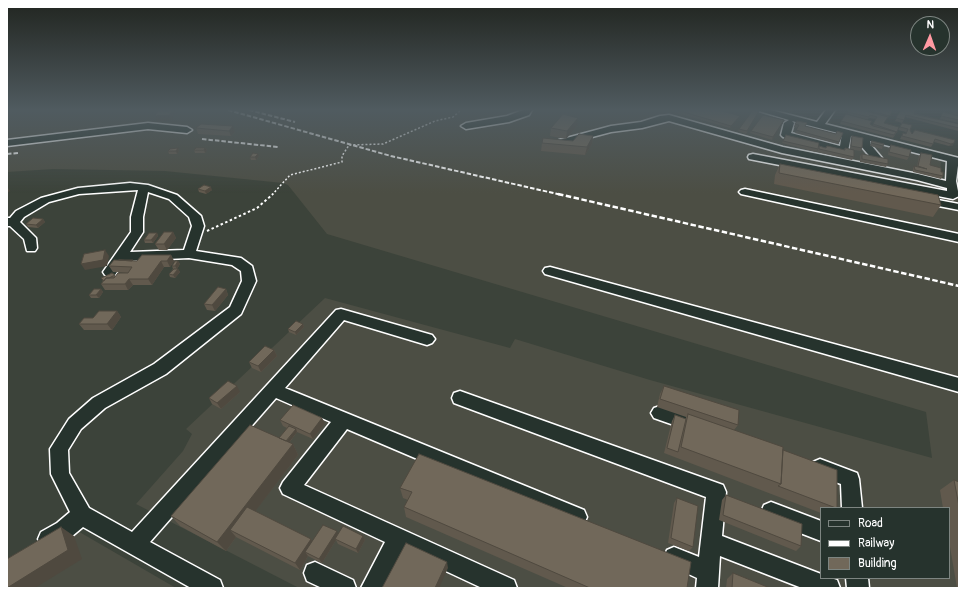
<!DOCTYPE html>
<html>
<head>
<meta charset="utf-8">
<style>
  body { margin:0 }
  #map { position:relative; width:966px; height:595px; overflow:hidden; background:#3c433a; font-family:Pangolin,sans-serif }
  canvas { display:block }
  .frame { position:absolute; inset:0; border:8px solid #fff; pointer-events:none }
  .legend { position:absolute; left:820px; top:507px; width:130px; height:72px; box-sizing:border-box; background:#26332d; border:1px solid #7d8581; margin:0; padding:5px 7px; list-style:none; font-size:12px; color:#fff }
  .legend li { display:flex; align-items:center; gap:8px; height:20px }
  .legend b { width:20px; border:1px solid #7d8581 }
  .north { position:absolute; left:910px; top:16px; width:40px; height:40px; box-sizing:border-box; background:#26332d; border:1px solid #7d8581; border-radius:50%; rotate:2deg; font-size:11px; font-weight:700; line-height:16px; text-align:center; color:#fff }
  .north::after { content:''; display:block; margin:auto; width:14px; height:18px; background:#ff9aa2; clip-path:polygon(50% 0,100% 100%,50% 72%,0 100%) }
</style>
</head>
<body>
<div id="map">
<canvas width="966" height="595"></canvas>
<div class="frame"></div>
<ul class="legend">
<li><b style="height:5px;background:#26332d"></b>Road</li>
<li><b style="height:5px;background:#fff"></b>Railway</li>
<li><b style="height:11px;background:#71685a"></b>Building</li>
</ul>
<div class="north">N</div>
</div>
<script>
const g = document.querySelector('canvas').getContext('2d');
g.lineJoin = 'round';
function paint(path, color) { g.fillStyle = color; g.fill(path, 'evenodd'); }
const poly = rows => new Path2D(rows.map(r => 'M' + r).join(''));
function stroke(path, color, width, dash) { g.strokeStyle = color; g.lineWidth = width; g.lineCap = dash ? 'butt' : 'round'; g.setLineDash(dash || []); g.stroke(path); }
paint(poly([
  [7,110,754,110,941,158,940,178,959,182,959,588,299,588,136,504,183,451,192,434,186,429,325,298,510,348,515,339,650,380,932,458,926,412,327,234,288,185,283,183,165,171,53,169,7,172],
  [821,508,949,508,949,578,821,578],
  [76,530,176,588,7,588,7,572]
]), '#4c4e44');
const minor = poly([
  [523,110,532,110,529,115,509,122,466,129,461,126,466,123,507,116,523,110],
  [756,110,771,110,817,122,826,110,835,110,825,124,959,158,956,181,959,196,953,199,749,159,748,157,749,155,753,154,947,191,947,188,917,180,782,153,669,121,642,128,611,132,562,145,557,142,559,140,611,126,641,122,660,116,669,115,783,147,918,174,946,181,947,161,870,141,871,145,882,158,877,161,873,160,861,146,860,139,851,136,848,151,832,151,783,137,781,135,784,123,789,120,756,110],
  [792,121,842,134,840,146,791,133,794,123,792,121],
  [148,123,187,127,192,130,187,133,148,129,7,146,7,140,148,123],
  [130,183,148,185,177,195,201,216,204,226,196,251,241,258,252,266,256,281,241,314,166,374,105,408,81,429,68,450,69,473,89,508,132,532,336,310,341,309,432,335,435,339,432,343,427,345,344,320,285,388,584,510,587,517,584,524,577,527,347,429,304,485,514,580,517,588,482,588,403,551,384,588,361,588,385,542,283,494,280,488,283,482,331,422,276,398,150,542,220,580,223,588,191,588,83,527,71,537,55,546,48,549,41,546,38,539,41,532,57,523,70,512,51,474,50,449,69,419,93,398,154,364,230,307,242,281,241,271,232,265,189,258,124,261,115,275,105,275,103,272,131,232,131,217,138,190,79,194,49,202,24,217,20,222,36,238,37,248,35,251,27,251,24,239,10,226,7,226,7,218,10,218,16,211,41,198,78,188,130,183],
  [148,192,169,199,189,217,192,226,184,250,130,252,143,232,143,217,148,192],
  [745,189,959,234,959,242,741,194,739,192,741,190,745,189],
  [922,197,959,204,959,210,918,202,916,200,922,197],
  [550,267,959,378,959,392,545,274,543,271,545,268,550,267],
  [460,391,723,485,726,492,722,536,821,574,821,578,831,578,837,580,840,588,802,588,720,556,718,588,696,588,697,578,667,564,664,557,667,550,674,547,699,557,706,497,454,403,452,398,454,393,460,391],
  [660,406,697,418,700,423,697,428,691,431,654,418,651,413,654,408,660,406],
  [820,459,857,473,859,479,862,508,842,508,841,484,813,474,811,468,813,462,820,459],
  [771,502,821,521,821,541,764,519,761,512,764,505,771,502],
  [315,562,353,580,356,588,322,588,307,581,304,573,307,565,315,562],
  [846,578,868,578,869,588,847,588,846,578]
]);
stroke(minor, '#fff', 3);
stroke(poly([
  [272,195,290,175,342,162,342,156,349,145,383,144,435,121,453,117,461,110]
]), '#fff', 1.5, [2, 2]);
stroke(poly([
  [207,231,257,208,273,194]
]), '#fff', 2, [2.5, 2.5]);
paint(minor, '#26332d');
stroke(poly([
  [228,110,391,156,562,195],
  [249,110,295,122],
  [202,139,278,147],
  [7,154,18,153]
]), '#fff', 2, [4.5, 2]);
stroke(poly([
  [558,194,959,286]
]), '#fff', 2.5, [5.5, 2.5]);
paint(poly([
  [673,110,719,110,740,116,739,118,730,128,673,112],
  [786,110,793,110,792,112],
  [849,110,868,110,867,111,873,113,875,110,892,111,888,118,887,118,884,123,897,132,893,138,840,124,841,121,870,124,872,126,876,119,869,118,867,120,847,114],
  [901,110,959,124,959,129,958,131,905,117,902,123,910,130,912,134,915,130,954,143,952,146,949,146,934,142,931,147,900,139,903,133,905,134,906,132,898,130,902,123,895,121],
  [952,110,959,110,959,123,940,119,943,112,951,114],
  [759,111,746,134,738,131,739,129],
  [783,123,772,140,750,133,751,131],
  [201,124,235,132,231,136,198,134,196,128],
  [795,124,836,134,839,142,838,144,795,133,798,128,794,127],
  [577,126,566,139,550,136,551,128],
  [786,135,818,149,816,152,782,143],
  [593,136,592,144,585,155,541,151,542,143,573,141],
  [852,136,862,148,861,151,854,150,854,157,852,160,817,152,819,146,826,148,827,146,844,150,845,148,850,149,851,138],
  [872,141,883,146,882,149,870,146],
  [891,145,909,157,907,160,888,155,889,148],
  [178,148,179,151,177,154,169,154,168,151],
  [205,148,207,150,205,153,195,153,194,150],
  [921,153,930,165,941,172,943,176,941,179,913,172,913,169,914,166,917,167,919,156],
  [862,154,888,164,886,167,860,162,860,156],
  [259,156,256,160,251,160,250,157],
  [780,164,941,205,933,217,774,184,775,175],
  [198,189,212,190,206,194,199,192],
  [43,219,45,222,38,228,28,227,26,224],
  [173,232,176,238,167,250,159,250,155,244],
  [157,233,158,236,153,243,145,243,144,240],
  [171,255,174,261,170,267,164,267,152,285,133,285,128,290,105,290,101,284,103,281,101,278,115,275,115,276,128,273,113,272,109,266,137,261],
  [178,261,180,264,177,269,178,269,180,272,175,278,170,277,169,274,173,269,172,266],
  [101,289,103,292,99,298,91,298,89,295],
  [226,289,228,295,215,311,207,310,204,304],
  [117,311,121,317,112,330,84,330,79,324,93,318],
  [303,324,304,327,296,335,289,332,288,329],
  [274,350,277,356,261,372,252,368,249,362],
  [664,386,738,425,734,430,783,450,837,508,821,508,821,513,664,453,672,421,675,415,686,419,686,417,657,407,660,394],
  [240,392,221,409,212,404,209,398],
  [280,420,325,423,313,439,297,432,289,443,293,444,298,455,255,511,311,539,312,541,338,535,363,536,365,540,358,553,338,544,336,540,322,563,308,556,300,570,236,537,226,551,180,526,171,516,279,438,287,428,283,426],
  [954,480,959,482,959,588,957,588,949,541,949,508,943,508,940,490],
  [400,488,687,588,568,588,406,517,404,507,408,500,403,498],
  [726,495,801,546,796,551,719,520,722,500],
  [677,498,693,547,689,551,668,543,674,503],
  [733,573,770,588,726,588,727,579]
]), '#61594d');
paint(poly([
  [172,110,175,110,176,111,172,120,157,122,155,116],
  [740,116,739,118,730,128,731,126],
  [578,118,577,126,566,139,567,131],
  [784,120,783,123,772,140,773,137],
  [233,126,235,132,231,136,229,131],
  [593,136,592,144,585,155,587,147],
  [954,143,952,146,949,146,951,144],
  [178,148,179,151,177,154,176,151],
  [205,148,207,150,205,153,204,150],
  [258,154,259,156,256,160,255,157],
  [211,187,212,190,206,194,205,191],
  [7,188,8,188,10,191,7,193],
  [43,219,45,222,38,228,36,225],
  [173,232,176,238,167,250,164,244],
  [157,233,158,236,153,243,151,240],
  [105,250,109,256,107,266,85,270,81,264],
  [171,255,174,261,170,267,167,261],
  [161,261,164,267,152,285,148,279],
  [178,261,180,264,177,269,175,266],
  [178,269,180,272,175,278,173,275],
  [129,279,133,285,128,290,125,284],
  [101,289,103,292,99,298,96,295],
  [226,289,228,295,215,311,212,305],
  [117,311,121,317,112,330,107,324],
  [303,324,304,327,296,335,295,332],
  [274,350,277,356,261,372,258,366],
  [237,386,240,392,221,409,217,403],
  [322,418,325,423,313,439,310,434],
  [296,429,297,432,284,449,283,446],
  [293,444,298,455,238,534,230,530,236,537,226,551,217,542],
  [61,527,74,536,82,559,35,588,7,588],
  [337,531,339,536,335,539,336,540,322,563,319,559],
  [363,536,365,540,358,553,356,549],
  [311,539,315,546,305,552,308,556,300,570,295,563],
  [447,562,448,568,439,588,435,588]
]), '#4f493f');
const building = poly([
  [158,110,172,110,170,115,155,116,158,110],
  [677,110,719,110,740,116,731,126,677,110],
  [753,110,759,111,747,131,739,129,753,110],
  [849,110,862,110,888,117,884,123,899,127,897,132,873,124,877,117,870,115,869,117,848,112,849,110],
  [875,110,889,110,892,111,890,116,874,112,875,110],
  [901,110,915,110,914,114,959,124,959,128,906,115,904,120,896,118,901,110],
  [953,110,959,110,959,113,952,111,953,110],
  [943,112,959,116,959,120,941,116,943,112],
  [563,114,578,118,567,131,551,128,563,114],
  [846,114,872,121,870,124,873,126,896,132,894,135,841,121,846,114],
  [763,115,784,120,773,137,751,131,763,115],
  [797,121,807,123,805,126,836,134,837,131,843,133,839,142,796,130,799,125,795,124,797,121],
  [902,123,912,125,910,130,912,134,915,130,955,140,954,143,951,144,935,139,933,144,902,136,903,133,906,134,908,129,900,127,902,123],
  [201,124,233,126,229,131,196,128,201,124],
  [579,134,593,136,587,147,542,143,543,138,573,141,579,134],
  [786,135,819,143,818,149,783,141,786,135],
  [852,136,863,138,862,148,851,146,852,136],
  [872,141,884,144,883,146,871,143,872,141],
  [891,145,911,150,909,157,889,152,891,145],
  [819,146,826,148,827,146,845,150,845,148,854,150,854,157,819,149,819,146],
  [178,148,176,151,168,151,170,149,178,148],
  [196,148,205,148,204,150,194,150,196,148],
  [253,153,258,154,255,157,250,157,253,153],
  [921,153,932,155,930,165,941,168,941,172,943,172,943,176,915,170,914,166,927,169,918,166,921,153],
  [862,154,888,159,888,164,862,159,862,154],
  [780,164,938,195,941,205,779,173,780,164],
  [204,185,211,187,205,191,198,189,204,185],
  [33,218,43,219,36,225,26,224,33,218],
  [164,232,173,232,164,244,155,244,164,232],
  [149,233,157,233,151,240,144,240,149,233],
  [105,250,103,260,81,264,84,254,105,250],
  [142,255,171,255,167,261,161,261,148,279,129,279,125,284,101,284,106,278,114,278,118,273,128,273,132,267,109,266,114,260,137,261,142,255],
  [119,260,133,260,132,261,119,260],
  [175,261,178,261,175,266,172,266,175,261],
  [174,269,178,269,173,275,169,274,174,269],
  [112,273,115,275,109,278,106,278,104,281,101,278,112,273],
  [218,287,226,289,212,305,204,304,218,287],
  [94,289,101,289,96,295,89,295,94,289],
  [99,311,117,311,107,324,79,324,84,318,93,318,99,311],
  [296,321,303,324,295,332,288,329,296,321],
  [265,346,274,350,258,366,249,362,265,346],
  [228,381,237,386,217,403,209,398,228,381],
  [664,386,739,410,738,425,660,399,664,386],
  [293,405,322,418,310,434,280,420,293,405],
  [688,414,783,447,781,484,681,447,688,414],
  [675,415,686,419,678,452,667,448,675,415],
  [250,425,293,444,217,542,171,516,250,425],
  [289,426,296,429,286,441,279,438,289,426],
  [783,450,837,470,837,508,836,508,778,486,781,484,783,450],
  [419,454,691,562,687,588,590,588,404,507,412,492,400,488,419,454],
  [954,480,959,482,959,506,954,480],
  [726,495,802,524,801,546,723,515,726,495],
  [677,498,698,506,693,547,671,538,677,498],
  [247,507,311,539,295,563,230,530,247,507],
  [323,525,337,531,319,559,305,552,323,525],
  [343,526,363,536,356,549,335,539,343,526],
  [61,527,68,550,7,588,7,559,61,527],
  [406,543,447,562,435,588,382,588,406,543],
  [733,573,770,588,732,588,733,573]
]);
paint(building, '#71685a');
stroke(building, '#4f493f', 1);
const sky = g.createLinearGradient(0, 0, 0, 193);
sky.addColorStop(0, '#212520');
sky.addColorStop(0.57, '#505b60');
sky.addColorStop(1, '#505b6000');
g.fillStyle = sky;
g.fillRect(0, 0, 966, 193);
</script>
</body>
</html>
